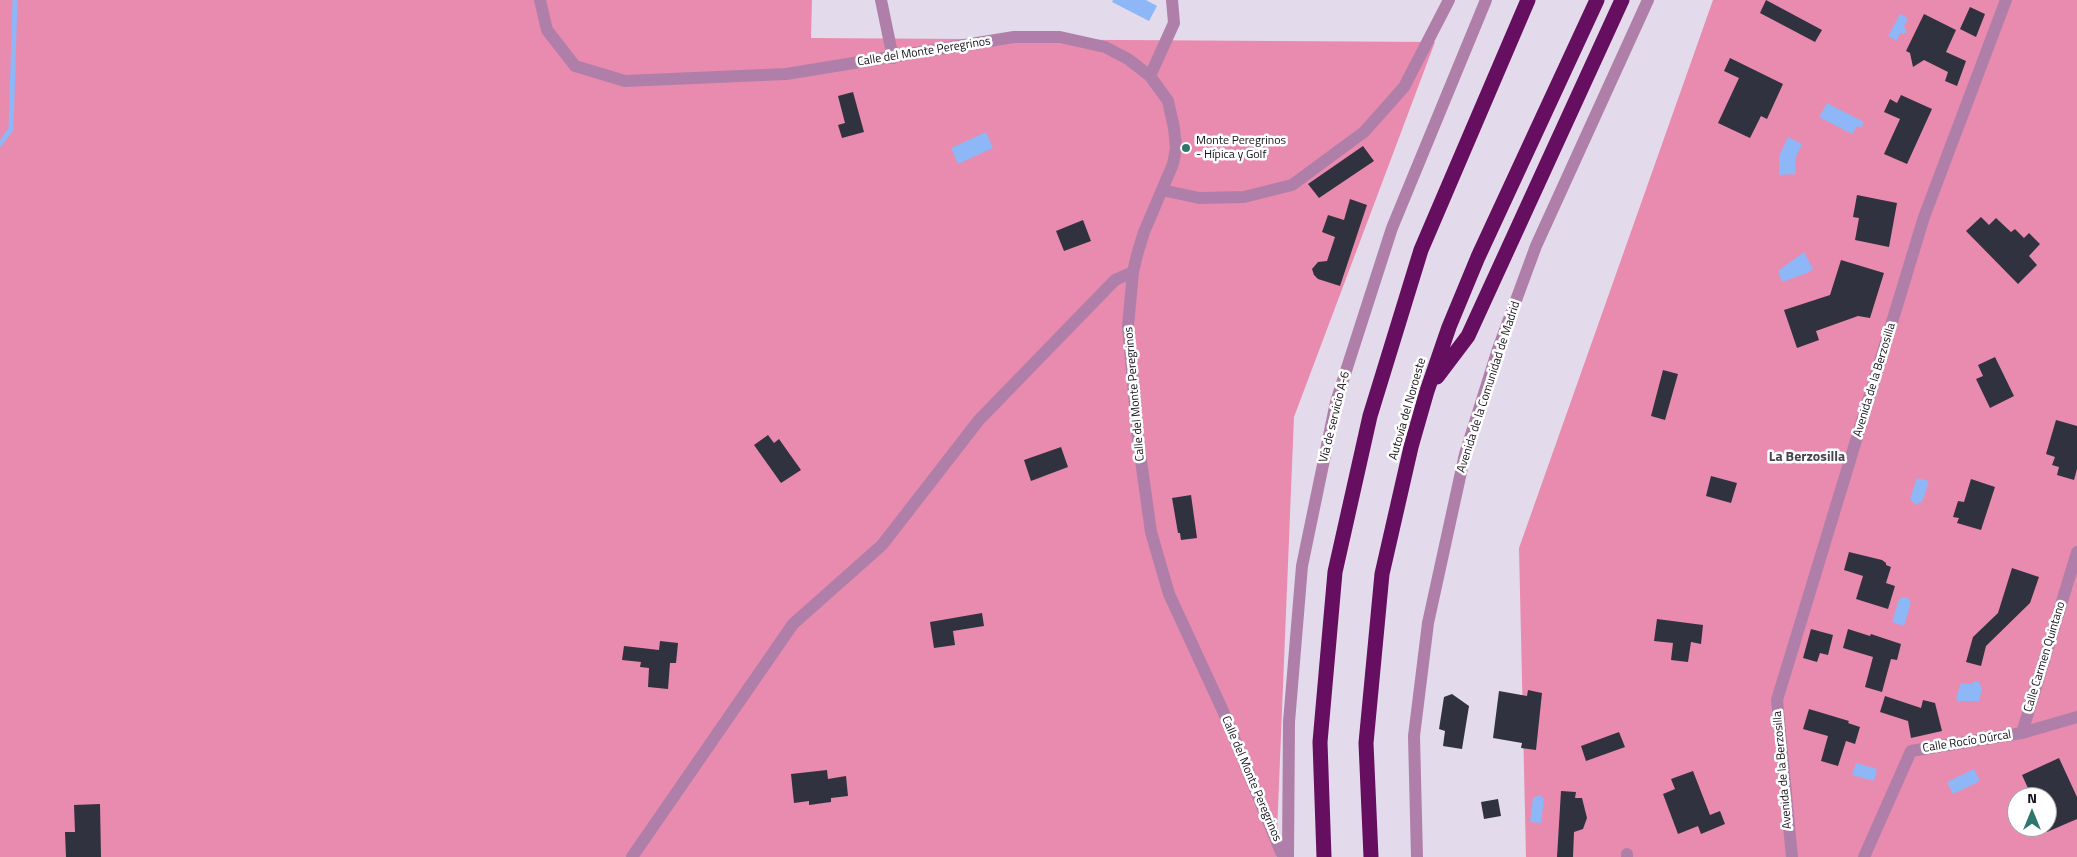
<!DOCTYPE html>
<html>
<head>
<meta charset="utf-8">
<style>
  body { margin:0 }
  #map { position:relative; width:2077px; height:857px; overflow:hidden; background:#e3dbec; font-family:"Titillium Web",sans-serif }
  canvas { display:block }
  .north { position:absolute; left:2007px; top:787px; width:50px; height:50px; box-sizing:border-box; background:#fff; border:1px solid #a1a0a3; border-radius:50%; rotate:0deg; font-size:14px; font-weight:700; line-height:20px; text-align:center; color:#151218 }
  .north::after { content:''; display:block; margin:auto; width:18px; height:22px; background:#2f766d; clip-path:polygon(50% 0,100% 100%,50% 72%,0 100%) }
</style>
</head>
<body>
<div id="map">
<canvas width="2077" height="857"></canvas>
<div class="north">N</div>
</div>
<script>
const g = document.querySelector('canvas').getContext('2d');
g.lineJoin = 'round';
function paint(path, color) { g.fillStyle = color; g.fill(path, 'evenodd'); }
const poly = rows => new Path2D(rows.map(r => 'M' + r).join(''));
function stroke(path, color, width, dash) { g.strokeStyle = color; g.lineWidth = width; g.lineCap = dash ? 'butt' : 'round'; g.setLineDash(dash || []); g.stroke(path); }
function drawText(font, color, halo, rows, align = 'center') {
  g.font = font + ' "Titillium Web",sans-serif'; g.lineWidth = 5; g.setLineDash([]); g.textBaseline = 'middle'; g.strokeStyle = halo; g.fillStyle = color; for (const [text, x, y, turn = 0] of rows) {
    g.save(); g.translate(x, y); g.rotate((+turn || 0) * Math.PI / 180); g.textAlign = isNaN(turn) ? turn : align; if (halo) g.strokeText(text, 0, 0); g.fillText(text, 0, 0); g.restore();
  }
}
paint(poly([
  [0,0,812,0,811,38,1435,42,1294,417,1276,857,0,857],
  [1713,0,2077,0,2077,857,1526,857,1519,548],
  [2017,797,2047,797,2047,827,2017,827]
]), '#e98baf');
paint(poly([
  [1113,0,1146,0,1157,6,1149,21,1112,2],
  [1900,14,1908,18,1904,26,1907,32,1904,34,1900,33,1897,41,1888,36],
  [1827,103,1864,122,1861,128,1857,126,1852,134,1819,117],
  [986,132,993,148,958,164,951,148],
  [1788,137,1802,144,1795,159,1796,174,1779,175,1779,156],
  [1804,252,1813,269,1807,273,1782,282,1778,271],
  [1917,478,1929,481,1922,503,1920,502,1916,505,1910,499],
  [1904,597,1907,597,1911,602,1904,626,1892,622,1899,599],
  [1975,681,1979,682,1982,689,1979,701,1958,701,1956,698,1961,683,1971,684],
  [1856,763,1877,769,1874,781,1852,775],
  [1974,769,1980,781,1953,794,1947,782],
  [1540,795,1544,799,1541,823,1530,822,1533,798]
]), '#8db7f6');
stroke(poly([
  [0,144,11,129,15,0]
]), '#8db7f6', 5);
paint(poly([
  [1766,0,1822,30,1815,42,1760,13],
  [1970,7,1985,14,1976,37,1960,29],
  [1924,14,1956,30,1946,52,1966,61,1957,86,1945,81,1948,72,1924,60,1913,67,1910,53,1906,51],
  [1730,58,1783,84,1767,119,1761,116,1750,138,1718,123,1739,78,1724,71],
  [853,92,864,132,842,138,838,125,845,123,838,96],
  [1901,95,1932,109,1907,164,1884,154,1900,119,1884,112,1890,99,1897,103],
  [1363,146,1374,161,1319,198,1308,184],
  [1857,195,1897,203,1889,247,1855,240,1859,218,1853,217],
  [1350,199,1367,205,1340,286,1318,279,1314,275,1312,269,1318,262,1327,261,1335,237,1322,232,1328,215,1344,220],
  [1981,217,1989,225,1996,218,2011,232,2015,229,2024,238,2029,233,2040,244,2029,256,2037,265,2018,284,1966,231],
  [1083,220,1091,241,1064,251,1056,231],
  [1841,260,1884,273,1870,318,1858,316,1816,331,1819,340,1797,348,1784,310,1830,295],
  [1995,357,2014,396,1990,408,1976,379,1983,376,1978,365],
  [1663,370,1678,374,1665,420,1651,416],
  [2056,420,2077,426,2077,469,2074,480,2057,475,2059,467,2052,465,2055,457,2046,454],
  [768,435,774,443,779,439,801,470,781,483,754,445],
  [1061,447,1068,467,1031,481,1024,460],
  [1711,476,1737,483,1731,503,1706,496],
  [1971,479,1995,487,1981,530,1957,523,1959,518,1953,517,1958,501,1964,502],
  [1191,495,1197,538,1181,540,1180,533,1178,533,1172,498],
  [1849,552,1882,560,1886,563,1886,565,1891,567,1886,583,1895,586,1888,609,1856,599,1863,576,1844,570],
  [2012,568,2039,577,2030,603,1986,646,1981,666,1966,662,1973,637,1998,613],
  [982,613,984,626,953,631,955,645,934,648,930,622],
  [1657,619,1703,625,1701,644,1691,642,1688,662,1671,660,1673,643,1654,641],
  [1811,629,1833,635,1828,655,1820,653,1817,662,1803,658],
  [1848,629,1870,636,1871,634,1901,644,1897,660,1891,659,1882,692,1865,687,1873,657,1843,648],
  [660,641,678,643,676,663,670,663,668,689,648,687,649,668,640,667,641,662,622,660,624,646,659,650],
  [1528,690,1542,693,1536,750,1521,748,1522,743,1493,738,1499,691,1527,696],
  [1452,694,1469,706,1462,749,1443,746,1445,731,1439,729,1444,697],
  [1885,696,1921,708,1923,700,1935,703,1942,731,1911,738,1908,721,1880,712],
  [1809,709,1849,721,1848,723,1860,727,1855,744,1846,741,1838,766,1821,761,1828,736,1803,729],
  [1619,732,1625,747,1586,761,1581,746],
  [2059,758,2077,797,2077,819,2047,832,2047,797,2032,797,2022,775],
  [827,770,828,779,846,776,848,796,831,798,831,802,809,805,809,801,794,803,791,774],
  [1693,771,1710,815,1720,811,1725,824,1701,834,1698,826,1678,834,1663,794,1675,789,1671,779],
  [1561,791,1576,792,1575,798,1582,798,1587,818,1583,829,1574,832,1573,857,1557,857],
  [1498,799,1501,816,1484,819,1481,802],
  [100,804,101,857,66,857,65,832,75,832,74,805]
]), '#31323f');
stroke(poly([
  [540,0,547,30,575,66,625,81,786,74,1014,37,1060,37,1105,47,1128,59,1150,76,1168,101,1174,128,1176,148,1173,164,1144,232,1137,255,1133,272,1128,326,1138,439,1151,532,1169,594,1223,711,1283,857],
  [881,0,893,58],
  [1150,76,1174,23,1172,0],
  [1162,190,1199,198,1244,197,1292,185,1364,132,1404,87,1449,0],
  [2022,733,2077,552],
  [1627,854,1627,857],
  [632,857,793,624,882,545,979,420,1115,280,1133,272],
  [1288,857,1289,722,1302,566,1336,402,1392,228,1486,0],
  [1417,857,1414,736,1428,623,1465,454,1498,349,1536,246,1648,0],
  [1792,857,1777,700,1924,217,2006,0],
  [1864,857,1911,751,2022,733,2077,717]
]), '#b07fa9', 12);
stroke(poly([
  [1437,377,1468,336,1622,0],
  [1324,857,1320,742,1335,572,1370,416,1421,250,1528,0],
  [1371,857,1366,743,1382,574,1411,447,1427,391,1449,327,1478,257,1597,0]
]), '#660e5f', 15);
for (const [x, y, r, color] of [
  [1186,148,5,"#2f766d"]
]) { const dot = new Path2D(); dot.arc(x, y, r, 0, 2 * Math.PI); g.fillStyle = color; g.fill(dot); stroke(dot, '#fff', 2); }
drawText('12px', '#151218', '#fff', [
  ["Calle del Monte Peregrinos",924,52,-9],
  ["Avenida de la Berzosilla",1875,380,-73],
  ["Avenida de la Comunidad de Madrid",1489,387,-72],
  ["Calle del Monte Peregrinos",1135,394,-95],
  ["Autovía del Noroeste",1408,409,-74],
  ["Vía de servicio A-6",1335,417,-76],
  ["Calle Carmen Quintano",2045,657,-73],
  ["Calle Rocío Dúrcal",1967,742,-9],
  ["Avenida de la Berzosilla",1783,770,-95],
  ["Calle del Monte Peregrinos",1251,779,67]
]);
drawText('12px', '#151218', '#fff', [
  ["Monte Peregrinos",1196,141],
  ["- Hípica y Golf",1196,155]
], 'left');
drawText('bold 14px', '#49424f', '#fff', [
  ["La Berzosilla",1807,458]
]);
</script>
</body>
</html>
